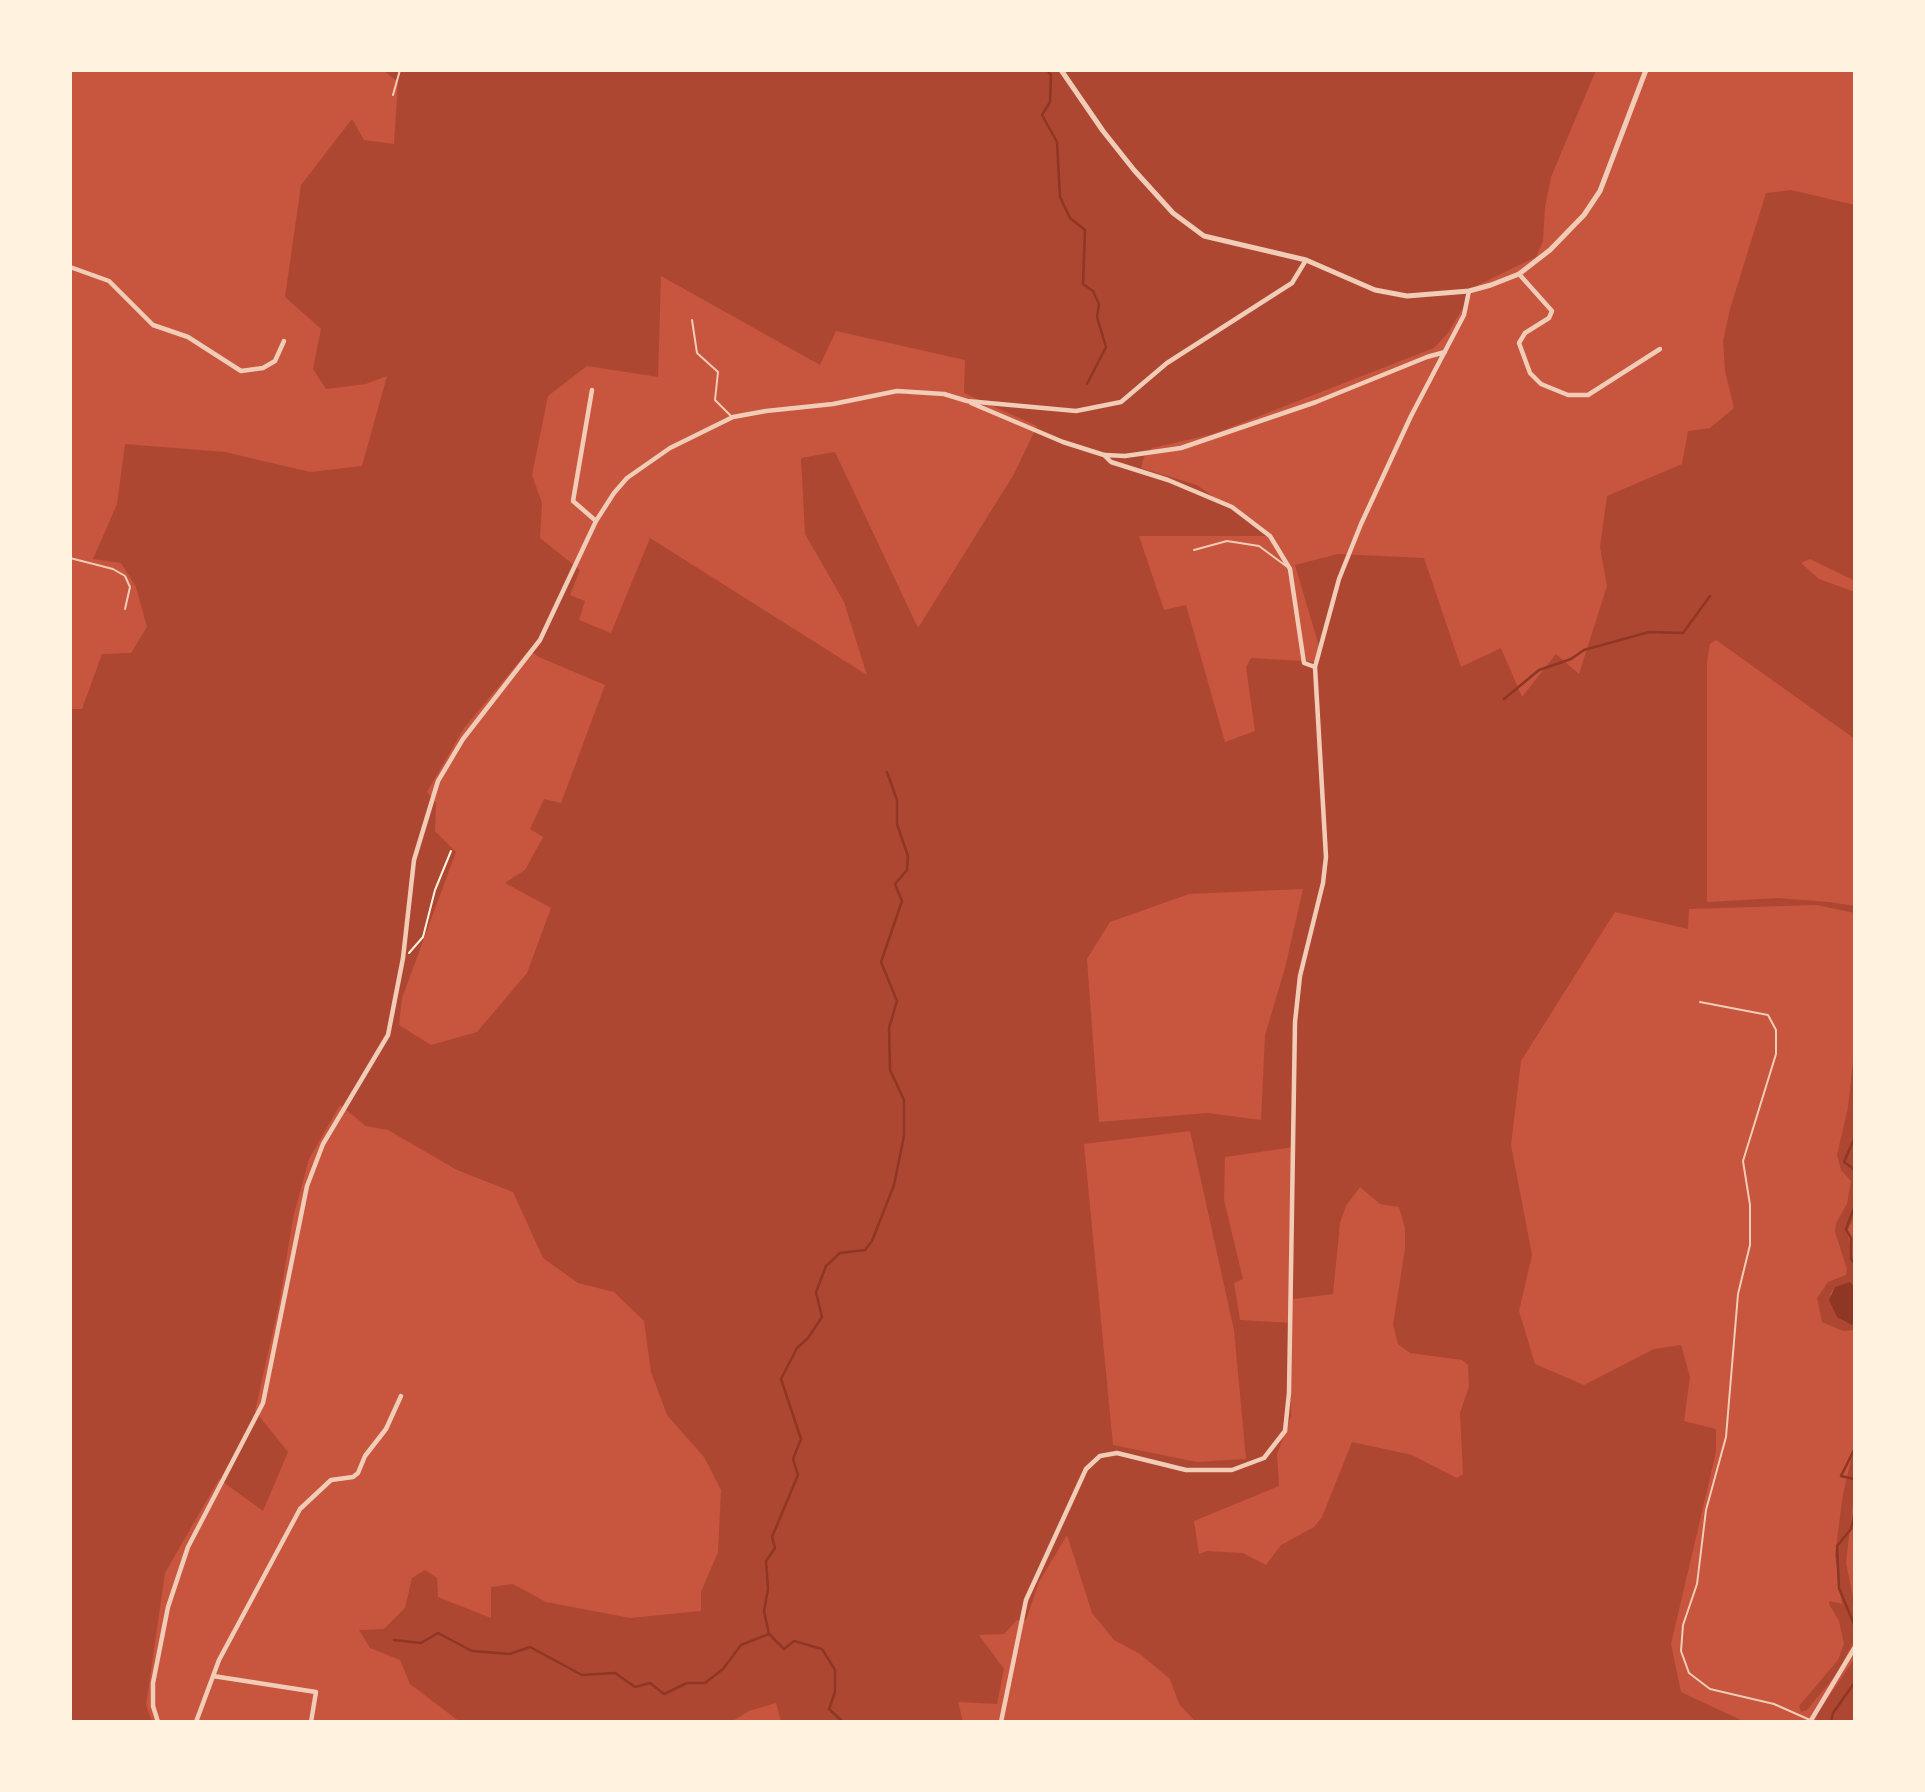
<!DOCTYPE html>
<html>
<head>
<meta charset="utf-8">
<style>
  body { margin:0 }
  #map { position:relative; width:1925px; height:1792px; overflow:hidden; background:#c8553d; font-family:"Public Sans",sans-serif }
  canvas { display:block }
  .frame { position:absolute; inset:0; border:72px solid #fff3e0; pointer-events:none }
</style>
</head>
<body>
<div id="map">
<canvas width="1925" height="1792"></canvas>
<div class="frame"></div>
</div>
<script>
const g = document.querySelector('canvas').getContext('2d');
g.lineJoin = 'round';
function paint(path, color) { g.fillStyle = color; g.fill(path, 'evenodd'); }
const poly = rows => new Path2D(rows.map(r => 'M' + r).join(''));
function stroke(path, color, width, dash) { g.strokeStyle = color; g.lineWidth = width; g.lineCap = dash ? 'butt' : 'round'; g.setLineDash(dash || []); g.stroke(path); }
paint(poly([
  [383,70,1596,70,1551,177,1545,207,1543,241,1536,257,1476,286,1448,333,1434,348,1213,434,1152,448,1144,457,1141,468,1197,485,1269,536,1139,536,1164,610,1186,605,1225,742,1255,731,1246,667,1251,658,1319,662,1321,653,1295,565,1338,554,1424,558,1461,667,1501,648,1522,697,1556,654,1579,674,1607,586,1600,547,1607,496,1682,464,1688,431,1710,428,1734,408,1725,371,1723,341,1730,309,1766,193,1791,190,1855,205,1855,581,1810,559,1801,563,1819,579,1855,592,1855,739,1716,640,1710,644,1707,661,1707,902,1778,898,1829,902,1855,906,1855,913,1816,905,1689,909,1688,929,1615,912,1521,1061,1511,1145,1532,1255,1519,1311,1535,1364,1584,1385,1654,1349,1681,1345,1690,1377,1684,1421,1716,1429,1716,1452,1671,1644,1681,1692,1745,1722,1196,1722,1179,1704,1170,1679,1140,1654,1114,1640,1092,1613,1067,1535,1039,1582,1026,1620,1017,1620,1004,1634,979,1635,1004,1669,997,1704,958,1702,963,1722,781,1722,776,1703,749,1711,731,1722,460,1722,410,1684,400,1660,370,1648,359,1630,384,1629,405,1608,412,1578,425,1570,437,1578,438,1597,491,1618,491,1587,513,1584,546,1602,630,1618,701,1611,701,1592,718,1552,721,1490,704,1457,667,1415,651,1372,644,1321,614,1292,578,1283,543,1258,513,1192,457,1170,388,1130,366,1126,340,1105,309,1159,293,1218,279,1304,255,1411,288,1452,263,1511,219,1479,165,1573,146,1705,152,1722,70,1722,70,709,82,709,102,654,131,653,147,627,136,587,121,563,93,559,117,504,125,444,225,452,310,472,362,466,387,376,366,384,326,389,313,369,321,329,285,297,301,185,352,119,364,140,394,144,398,82],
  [661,276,820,365,836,331,965,360,964,393,1037,426,1014,474,918,628,835,452,801,458,805,534,844,602,867,675,650,538,611,633,579,620,585,601,570,595,580,570,540,538,542,503,532,475,548,396,587,366,658,377],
  [529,650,539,657,605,685,561,803,544,799,530,829,543,837,525,870,505,883,551,908,527,973,477,1032,431,1045,399,1025,402,998,456,852,435,831,436,803,427,792,464,728],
  [1303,889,1285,968,1265,1035,1261,1120,1207,1113,1099,1122,1087,959,1110,922,1189,894],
  [1190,1131,1234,1330,1246,1459,1197,1462,1113,1445,1084,1144],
  [1294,1147,1293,1299,1333,1294,1340,1223,1346,1206,1360,1187,1380,1204,1399,1207,1405,1228,1405,1249,1393,1325,1398,1344,1410,1353,1462,1360,1468,1365,1469,1386,1460,1413,1463,1474,1457,1478,1412,1455,1352,1442,1322,1517,1314,1527,1281,1545,1266,1565,1243,1553,1207,1551,1199,1554,1194,1521,1279,1486,1277,1454,1291,1416,1292,1323,1240,1320,1234,1283,1243,1279,1224,1200,1225,1157],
  [1855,1045,1855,1216,1847,1231,1855,1269,1855,1288,1835,1287,1830,1295,1852,1325,1855,1324,1855,1330,1843,1331,1822,1322,1817,1298,1828,1282,1846,1275,1847,1269,1835,1232,1836,1223,1847,1204,1851,1181,1841,1170,1837,1155,1848,1107],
  [1855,1443,1855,1484,1846,1563,1855,1607,1855,1639,1836,1675,1807,1710,1801,1712,1799,1706,1838,1660,1844,1644,1839,1621,1829,1604,1830,1601,1842,1604,1835,1555,1843,1494],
  [1855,1658,1855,1722,1814,1722,1819,1711]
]), '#ae4732');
paint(poly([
  [1850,1282,1855,1288,1855,1324,1852,1325,1837,1317,1829,1300,1835,1287]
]), '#8f3625');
stroke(poly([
  [1047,70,1051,75,1050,102,1042,115,1057,142,1060,197,1070,218,1085,230,1083,284,1093,291,1099,304,1097,317,1106,347,1087,384],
  [1504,699,1539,670,1571,659,1584,650,1649,632,1683,633,1710,596],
  [1855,1137,1844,1162,1855,1170],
  [1855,1205,1846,1229,1851,1238,1851,1259,1855,1264],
  [1855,1448,1841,1476,1854,1479,1855,1502],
  [1855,1510,1851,1529,1837,1546,1839,1588,1855,1627],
  [394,1640,421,1643,438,1633,472,1651,510,1654,530,1647,582,1675,615,1673,635,1687,650,1683,664,1694,687,1683,705,1683,723,1669,741,1645,769,1634],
  [843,1722,829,1709,835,1692,835,1670,822,1649,794,1641,784,1649,769,1634,764,1611,768,1589,766,1561,775,1548,772,1537,798,1475,793,1459,801,1439,781,1379,797,1348,808,1338,822,1317,816,1292,826,1266,840,1253,865,1250,872,1241,894,1185,904,1136,904,1100,890,1070,889,1028,897,1001,881,962,902,901,895,884,907,870,908,856,897,824,897,800,887,772],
  [1831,1722,1833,1713,1855,1682]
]), '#8f3625', 2.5);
stroke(poly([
  [409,953,423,937,435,890,451,851]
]), '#fff3e0', 2);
stroke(poly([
  [393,95,400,70],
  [692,320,697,353,718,372,715,400,732,417],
  [1194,550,1227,541,1259,546,1286,566],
  [70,558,113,569,125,576,130,587,125,609],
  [1700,1002,1768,1015,1776,1030,1776,1054,1743,1161,1750,1205,1750,1245,1738,1294,1726,1437,1706,1510,1697,1584,1683,1625,1681,1651,1689,1673,1710,1689,1774,1704,1810,1720]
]), '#f1ccb7', 2);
stroke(poly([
  [70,267,109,281,153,325,188,337,241,371,263,368,275,361,284,341],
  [1519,274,1552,311,1549,318,1525,333,1519,343,1530,373,1541,384,1568,395,1588,395,1660,349],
  [592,390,573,501,596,521],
  [971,403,1063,442,1104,455,1111,462,1168,480,1232,507,1270,536,1290,569,1304,663,1315,667],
  [1105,455,1125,456,1181,448,1316,402,1427,357,1445,352],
  [213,1676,316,1692,311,1722],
  [158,1722,153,1706,153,1683,168,1607,188,1547,263,1403,307,1186,323,1144,388,1035,403,958,414,860,438,781,463,739,540,640,596,521,614,493,627,478,670,448,733,417,766,411,833,404,897,391,944,394,967,401,1076,411,1121,402,1167,363,1292,283,1306,260],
  [196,1722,219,1660,300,1509,331,1480,353,1477,358,1473,365,1456,386,1429,401,1396],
  [1001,1722,1026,1600,1086,1469,1100,1456,1117,1453,1186,1470,1232,1470,1264,1458,1285,1431,1289,1393,1295,1022,1300,976,1323,883,1326,857,1315,667,1339,579,1361,524,1411,416,1464,315,1469,291],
  [1810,1722,1855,1647]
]), '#f1ccb7', 4.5);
stroke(poly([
  [1061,70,1103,131,1134,170,1173,213,1204,236,1306,260,1375,290,1407,296,1469,291,1491,285,1519,274,1550,250,1584,215,1600,191,1646,70]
]), '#f1ccb7', 5);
</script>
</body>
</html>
